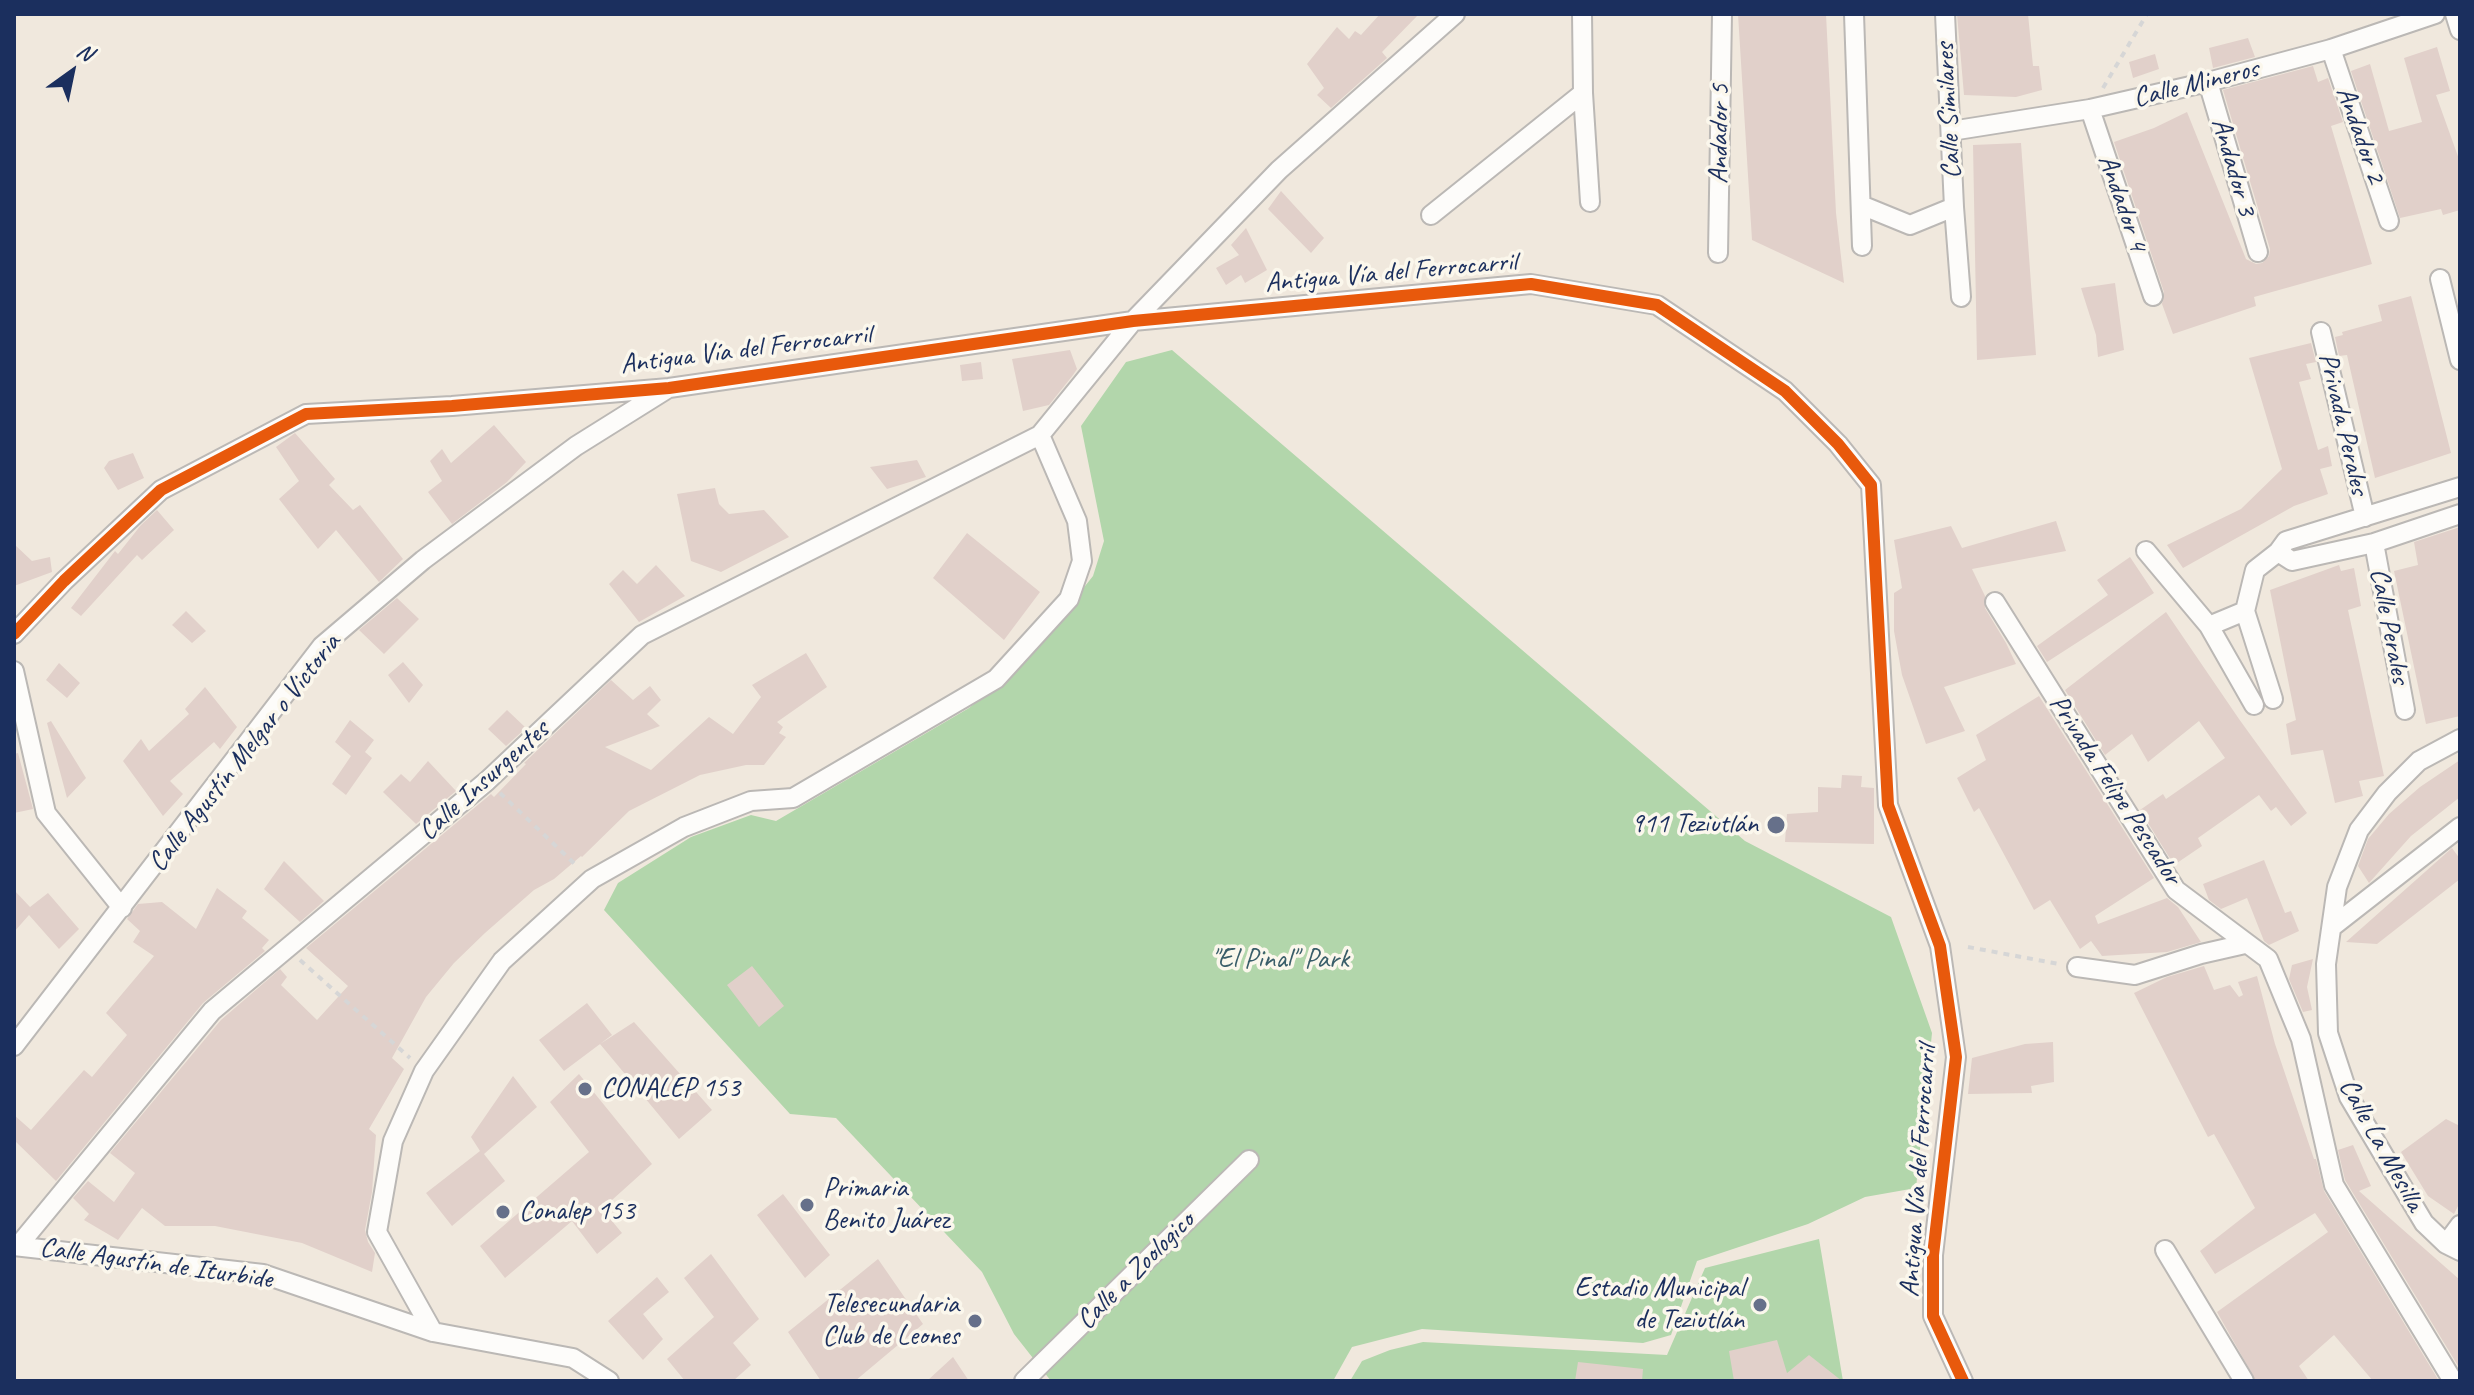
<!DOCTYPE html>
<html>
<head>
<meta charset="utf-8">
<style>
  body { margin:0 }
  #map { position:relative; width:2474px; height:1395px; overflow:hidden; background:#f0e8dd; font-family:Caveat,sans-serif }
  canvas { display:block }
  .frame { position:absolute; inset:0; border:16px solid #1b2f5e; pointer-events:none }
  .north { position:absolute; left:32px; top:32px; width:80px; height:80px; -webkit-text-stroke:6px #fbf7ec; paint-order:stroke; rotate:33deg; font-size:22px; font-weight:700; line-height:32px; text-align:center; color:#1b2f5e }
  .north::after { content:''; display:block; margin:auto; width:28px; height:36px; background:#1b2f5e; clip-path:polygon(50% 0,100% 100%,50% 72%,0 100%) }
</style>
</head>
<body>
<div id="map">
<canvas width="2474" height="1395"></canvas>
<div class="frame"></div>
<div class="north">N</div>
</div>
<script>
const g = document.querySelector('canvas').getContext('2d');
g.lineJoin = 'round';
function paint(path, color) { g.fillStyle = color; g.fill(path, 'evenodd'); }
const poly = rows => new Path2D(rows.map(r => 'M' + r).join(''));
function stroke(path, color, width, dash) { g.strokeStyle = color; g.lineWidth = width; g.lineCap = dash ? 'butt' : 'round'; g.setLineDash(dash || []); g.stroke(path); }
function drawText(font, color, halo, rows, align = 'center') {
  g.font = font + ' Caveat,sans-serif'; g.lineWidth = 7; g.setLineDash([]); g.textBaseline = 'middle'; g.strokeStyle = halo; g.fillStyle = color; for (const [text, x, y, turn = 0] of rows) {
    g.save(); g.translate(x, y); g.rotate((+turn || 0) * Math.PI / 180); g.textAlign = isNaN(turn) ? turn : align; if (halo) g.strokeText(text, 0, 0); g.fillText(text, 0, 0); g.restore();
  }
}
paint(poly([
  [1172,350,1745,841,1891,917,1932,1033,1916,1188,1865,1197,1808,1224,1697,1261,1671,1335,1643,1343,1422,1329,1352,1347,1333,1381,1051,1381,1014,1334,982,1272,836,1118,790,1114,604,910,618,883,691,837,751,815,776,821,969,708,1024,663,1093,576,1104,541,1081,426,1126,362],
  [1819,1239,1843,1381,1350,1381,1362,1361,1390,1350,1423,1342,1667,1355,1705,1268]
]), '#b2d6ab');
paint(poly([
  [1380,14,1419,14,1382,52,1387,58,1331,108,1317,95,1324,88,1307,64,1337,27,1349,39,1355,31,1361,35],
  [1738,14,1826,14,1836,213,1844,283,1752,240],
  [1957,14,2028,14,2033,66,2039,66,2042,90,2016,97,1964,95],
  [2248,38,2255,57,2213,68,2209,48],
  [2437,47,2450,91,2436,95,2460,162,2460,210,2443,215,2441,209,2400,218,2351,71,2370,64,2389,131,2422,122,2404,58],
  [2155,54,2159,69,2133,78,2129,62],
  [2313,66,2318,82,2328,78,2343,122,2331,126,2372,264,2254,297,2256,306,2173,334,2162,304,2164,292,2114,142,2154,128,2187,112,2246,259,2256,264,2262,263,2269,256,2270,249,2223,90],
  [2021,143,2036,355,1977,360,1973,145],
  [1281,191,1324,238,1311,253,1268,209],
  [1246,228,1267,270,1245,283,1241,275,1226,285,1216,268,1239,255,1231,245],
  [2115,283,2124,350,2098,357,2096,335,2081,288],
  [2411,296,2451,453,2375,478,2347,355,2339,356,2335,337,2343,335,2342,332,2382,321,2378,305],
  [2311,343,2316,362,2306,364,2311,379,2299,382,2318,450,2328,446,2332,466,2320,469,2328,494,2294,506,2183,568,2167,545,2241,509,2282,469,2249,358],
  [1070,350,1077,369,1073,375,1049,405,1023,411,1012,359],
  [981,362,983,379,962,381,960,365],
  [494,425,526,462,507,482,452,524,428,492,442,481,430,461,442,449,451,463],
  [295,433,335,479,329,485,353,510,360,505,403,559,379,582,336,530,318,549,279,499,299,481,276,447],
  [133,453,144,478,118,490,104,468,109,461],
  [917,460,926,477,887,489,870,467],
  [715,488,719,504,729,514,764,510,789,537,721,572,691,561,677,494],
  [157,510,174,530,142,560,137,555,81,616,71,608,115,551,118,554,141,525],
  [2056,521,2066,551,1972,569,1985,596,1985,608,2006,643,2016,664,1944,687,1965,731,1926,744,1902,675,1894,631,1894,593,1902,588,1894,540,1951,526,1962,548],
  [2460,527,2460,716,2426,724,2394,571,2418,565,2414,542],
  [967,533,1040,592,1004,640,933,578],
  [14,544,32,561,50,557,52,572,14,586],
  [2130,557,2154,593,2047,662,2037,646,2108,595,2097,580],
  [656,565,685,596,639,622,609,584,623,570,637,584],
  [2339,565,2341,571,2354,568,2361,606,2348,610,2384,776,2359,781,2363,796,2335,803,2323,750,2291,755,2286,724,2296,720,2270,590],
  [397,598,419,619,384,654,359,630],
  [186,611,206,631,192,643,172,625],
  [2166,612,2239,719,2307,813,2291,826,2276,807,2271,811,2259,795,2198,838,2202,846,2174,865,2140,810,2163,794,2166,799,2225,758,2199,721,2148,762,2132,734,2105,755,2065,690],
  [806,653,827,687,777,722,783,727,779,733,786,737,764,765,746,765,700,775,629,811,582,857,581,856,554,879,534,890,485,933,454,963,426,997,392,1058,404,1069,369,1129,376,1135,372,1192,365,1230,368,1242,375,1253,372,1272,302,1243,215,1226,165,1226,142,1208,118,1240,84,1220,89,1214,73,1198,88,1181,114,1202,135,1173,110,1153,221,1020,280,969,287,977,281,985,317,1020,348,986,306,948,491,794,494,797,526,764,524,763,611,680,633,700,650,686,661,700,647,714,660,726,605,747,651,770,709,717,733,734,761,697,752,685],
  [403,662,423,685,409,703,388,675],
  [59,663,80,683,67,698,46,680],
  [205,687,237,727,220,749,214,742,170,781,183,794,163,816,123,761,141,739,149,751,189,714,185,709],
  [2039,696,2154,878,2095,916,2098,924,2167,898,2178,907,2201,942,2167,952,2102,956,2091,941,2080,949,2050,900,2034,910,1979,808,1974,812,1957,778,1986,760,1976,735],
  [507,710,526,728,506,746,488,729],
  [350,720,374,740,365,752,372,758,346,795,332,784,351,756,335,742],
  [51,721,86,778,67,798,47,723],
  [18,753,33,809,14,813,14,754],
  [2460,760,2460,797,2411,836,2369,883,2358,866,2368,839,2389,814,2420,787],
  [428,761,456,791,416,824,383,792,401,774,410,782],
  [1842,775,1862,776,1861,787,1874,788,1874,844,1785,842,1787,814,1818,812,1818,787,1841,788],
  [2452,848,2460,859,2460,879,2377,944,2346,942],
  [2264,860,2285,913,2291,911,2299,931,2269,945,2264,941,2247,898,2221,909,2209,900,2203,884],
  [284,861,324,901,300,922,264,889],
  [217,888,247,911,242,918,269,940,262,948,265,951,203,1003,56,1181,14,1140,14,1115,31,1130,84,1070,92,1077,127,1035,106,1013,154,956,133,942,140,931,127,919,138,904,162,902,196,929],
  [14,890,30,907,48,893,79,929,59,949,29,915,14,932],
  [2313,959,2307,987,2312,1010,2303,1012,2289,979,2292,965],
  [752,966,784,1006,759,1027,727,985],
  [2204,966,2214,990,2230,985,2239,997,2243,995,2238,982,2257,976,2275,1044,2314,1159,2316,1159,2324,1191,2439,1381,2373,1381,2334,1335,2299,1366,2309,1381,2256,1381,2217,1312,2328,1232,2315,1213,2215,1274,2200,1251,2255,1208,2214,1134,2208,1137,2134,993,2167,977],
  [587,1003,612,1035,564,1071,539,1040],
  [634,1022,712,1110,679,1139,600,1044],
  [2053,1042,2054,1082,2031,1086,2032,1093,1968,1094,1972,1058,2025,1044],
  [579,1074,652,1164,602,1209,622,1233,597,1254,572,1221,505,1278,480,1246,589,1152,550,1102],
  [513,1076,537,1107,484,1154,505,1181,452,1226,426,1193,480,1151,471,1137],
  [2446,1119,2460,1126,2460,1202,2454,1214,2428,1196,2401,1152],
  [2353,1145,2371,1186,2359,1191,2460,1280,2460,1369,2345,1180,2338,1150],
  [783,1194,830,1255,805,1278,757,1215],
  [711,1254,759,1319,733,1343,751,1365,733,1381,685,1381,667,1359,714,1317,684,1278],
  [878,1259,923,1324,855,1381,821,1381,788,1332],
  [657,1277,669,1292,643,1314,663,1339,643,1360,608,1321],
  [1777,1340,1787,1373,1809,1355,1842,1381,1734,1381,1729,1351],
  [953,1357,969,1381,927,1381],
  [1578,1362,1643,1369,1642,1381,1575,1381]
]), '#e1d0ca');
const minor = poly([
  [1582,14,1583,93,1590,202],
  [1854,14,1862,246],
  [1945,14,1954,207,1961,297],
  [2455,14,2460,30],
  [2331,49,2389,221],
  [2208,82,2258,252],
  [2090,109,2153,296],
  [1951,131,2090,109,2208,82,2331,49,2435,14],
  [1861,205,1910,225,1954,207],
  [1431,215,1583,93],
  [1718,253,1722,14],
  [2440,279,2460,360],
  [2321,332,2365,517],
  [2374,543,2405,710],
  [2146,551,2209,626,2254,705],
  [2278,552,2292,561,2374,543,2460,514],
  [1995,602,2176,890,2268,959,2301,1039,2334,1185,2453,1381],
  [2209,626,2245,611],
  [14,634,64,581,161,490,306,414,452,406,669,388,1133,321,1531,284,1657,305,1785,391,1838,444,1871,485,1888,805,1940,946,1956,1057,1933,1255,1933,1316,1963,1381],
  [14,671,46,813,122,908],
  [2273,699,2245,611,2255,570,2278,552,2286,541,2460,487],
  [2460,739,2419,761,2387,793,2359,830,2337,887,2326,964,2328,1033,2349,1097,2424,1223,2446,1244,2460,1251],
  [2332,927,2460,827],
  [2077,967,2135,975,2201,954,2245,944],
  [14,1046,322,646,423,560,576,446,667,389],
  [2446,1244,2460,1225],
  [14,1246,263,1274,433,1332,573,1358,609,1381],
  [18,1246,212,1011,487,781,642,635,1040,435],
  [2165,1250,2244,1381],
  [433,1332,377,1232,393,1141,424,1071,502,961,592,879,684,827,751,801,793,798,996,679,1069,599,1082,561,1077,521,1040,435,1133,321,1279,170,1455,14],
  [1024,1381,1249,1160]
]);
stroke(minor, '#bbb8b5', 22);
stroke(poly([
  [2103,88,2147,14],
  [500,793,578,867],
  [1968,947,2059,964],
  [300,960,410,1058]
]), '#d6d6d6', 4, [6, 6]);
stroke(minor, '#fdfcfa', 18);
stroke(poly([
  [14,634,64,581,161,490,306,414,452,406,669,388,1133,321,1531,284,1657,305,1785,391,1838,444,1871,485,1888,805,1940,946,1956,1057,1933,1255,1933,1316,1963,1381]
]), '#e8590c', 12);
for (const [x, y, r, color] of [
  [1776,825,10,"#66708a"],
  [585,1089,8,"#66708a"],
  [807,1205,8,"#66708a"],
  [503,1212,8,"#66708a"],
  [1760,1305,8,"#66708a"],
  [975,1321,8,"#66708a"]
]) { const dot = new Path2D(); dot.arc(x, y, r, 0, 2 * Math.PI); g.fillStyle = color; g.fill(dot); stroke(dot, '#fbf7ec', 3); }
drawText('28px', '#1b2f5e', '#fbf7ec', [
  ["Calle Mineros",2196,84,-14],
  ["Calle Similares",1949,111,-93],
  ["Andador 5",1720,134,-89],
  ["Andador 2",2360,135,71],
  ["Andador 3",2233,167,74],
  ["Andador 4",2122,203,71],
  ["Antigua Vía del Ferrocarril",1391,273,-5],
  ["Antigua Vía del Ferrocarril",746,350,-7],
  ["Privada Perales",2343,424,77],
  ["Calle Perales",2389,626,79],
  ["Calle Agustín Melgar o Victoria",245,753,-52],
  ["Calle Insurgentes",484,781,-42],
  ["Privada Felipe Pescador",2115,790,57],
  ["Calle La Mesilla",2381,1145,61],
  ["Antigua Vía del Ferrocarril",1919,1171,-86],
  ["Calle Agustín de Iturbide",156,1264,8],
  ["Calle a Zoologico",1136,1271,-45]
]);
drawText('28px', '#1b2f5e', '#fbf7ec', [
  ["911 Teziutlán",1758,825],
  ["CONALEP 153",601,1089,"left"],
  ["Primaria",823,1189,"left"],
  ["Benito Juárez",823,1221,"left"],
  ["Conalep 153",519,1212,"left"],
  ["Estadio Municipal",1744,1289],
  ["de Teziutlán",1744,1321],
  ["Telesecundaria",959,1305],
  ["Club de Leones",959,1337]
], 'right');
drawText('28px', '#395d69', '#fbf7ec', [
  ["\"El Pinal\" Park",1280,960]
]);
</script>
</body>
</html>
